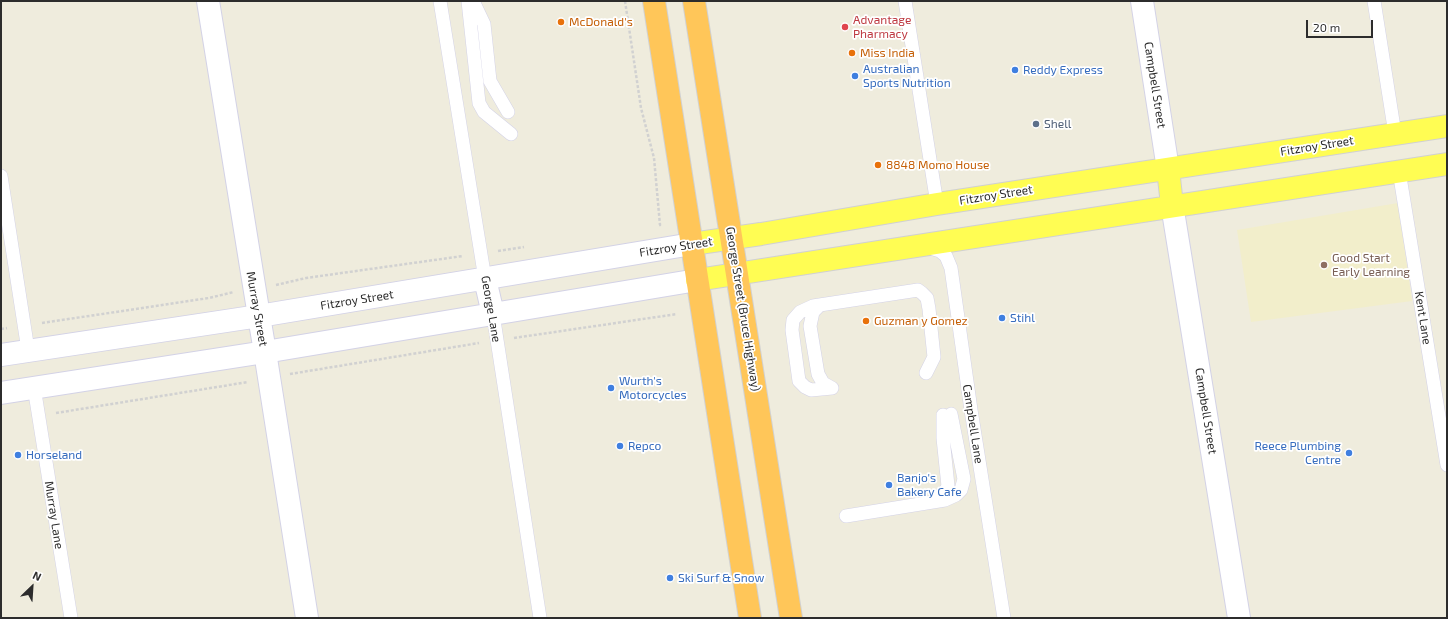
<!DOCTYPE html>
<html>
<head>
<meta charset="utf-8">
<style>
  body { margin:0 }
  #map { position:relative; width:1448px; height:619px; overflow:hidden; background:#efecdd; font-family:"Exo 2",sans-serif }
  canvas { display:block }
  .frame { position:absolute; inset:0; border:2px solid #2c2c2c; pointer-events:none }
  .north { position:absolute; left:12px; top:567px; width:40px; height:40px; -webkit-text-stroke:3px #fff; paint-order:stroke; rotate:25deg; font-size:11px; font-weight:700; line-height:16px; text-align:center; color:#2c2c2c }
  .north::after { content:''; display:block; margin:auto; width:14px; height:18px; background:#2c2c2c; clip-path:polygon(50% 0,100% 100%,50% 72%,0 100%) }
  .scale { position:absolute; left:1306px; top:20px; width:67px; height:18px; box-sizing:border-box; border:2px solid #2c2c2c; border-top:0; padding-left:5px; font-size:12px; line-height:14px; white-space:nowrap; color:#2c2c2c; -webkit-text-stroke:3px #fff; paint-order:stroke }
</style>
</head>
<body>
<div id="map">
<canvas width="1448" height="619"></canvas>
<div class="frame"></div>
<div class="north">N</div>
<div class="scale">20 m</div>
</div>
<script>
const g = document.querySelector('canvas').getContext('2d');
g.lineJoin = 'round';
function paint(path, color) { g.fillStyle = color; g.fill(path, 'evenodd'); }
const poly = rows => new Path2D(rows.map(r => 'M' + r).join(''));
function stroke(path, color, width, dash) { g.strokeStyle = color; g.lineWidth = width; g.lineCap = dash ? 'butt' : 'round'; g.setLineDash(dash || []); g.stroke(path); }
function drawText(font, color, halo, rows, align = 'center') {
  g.font = font + ' "Exo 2",sans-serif'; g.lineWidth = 3.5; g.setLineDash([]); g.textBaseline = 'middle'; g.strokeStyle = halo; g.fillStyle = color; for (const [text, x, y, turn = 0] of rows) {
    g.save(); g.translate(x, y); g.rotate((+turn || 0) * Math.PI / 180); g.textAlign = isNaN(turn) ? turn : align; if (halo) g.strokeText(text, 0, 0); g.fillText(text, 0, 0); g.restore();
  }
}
paint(poly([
  [1398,203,1412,301,1251,322,1237,230]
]), '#f2eecb');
const lane = poly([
  [440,1,485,279],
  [468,1,479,103,484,112,511,134],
  [473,1,484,24,490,81,508,112],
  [905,1,937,204],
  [1374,1,1395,134],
  [1399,171,1447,465],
  [1,176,28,350],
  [927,247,940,251,946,256,951,268,971,410,1004,618],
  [820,305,813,312,810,326,818,374,823,383,832,388],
  [493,314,540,618],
  [34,387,71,618],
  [832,388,811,390,805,387,799,381,792,330,793,320,800,312,813,306,918,290,922,293,927,298,929,309,934,357,926,373],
  [934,501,946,490,948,486,943,438,943,415],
  [846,516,945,500,956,495,961,490,964,479,951,414]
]);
const street = poly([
  [208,1,259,316],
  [1142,1,1168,169],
  [1172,205,1239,618],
  [265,352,307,618]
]);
const secondary = poly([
  [485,279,493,314],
  [259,316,265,352],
  [1,355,259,316,692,244],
  [1,393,265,352,697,280]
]);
const primary = poly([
  [1168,169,1172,205],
  [692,244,761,234,937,204,1447,126],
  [697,280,1447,164]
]);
const highway = poly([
  [654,1,750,618],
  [694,1,791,618]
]);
stroke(lane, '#d3d2e6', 14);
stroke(street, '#d3d2e6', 24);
stroke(secondary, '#d3d2e6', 24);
stroke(primary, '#d1d1d1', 24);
stroke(highway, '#d1d1d1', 24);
stroke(poly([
  [625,1,641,108,654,158,660,225,658,225],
  [498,251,524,247],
  [276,285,306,278,463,256],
  [42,323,209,298,234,292],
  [1,329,7,328],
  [514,338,677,314],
  [290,374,479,343],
  [56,413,248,382]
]), '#d1d1d1', 2.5, [3, 2]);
stroke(lane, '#fff', 13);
stroke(street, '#fff', 22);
stroke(secondary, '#fff', 22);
stroke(primary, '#fffd53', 22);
stroke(highway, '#ffc659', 22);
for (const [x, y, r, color] of [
  [561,22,4,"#e8710a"],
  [845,27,4,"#e0444e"],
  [852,53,4,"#e8710a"],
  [1015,70,4,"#3f7fe0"],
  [855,76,4,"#3f7fe0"],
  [1036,124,4,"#5c6f8a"],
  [878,165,4,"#e8710a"],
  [1324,265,4,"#8d6e63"],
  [1002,318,4,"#3f7fe0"],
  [866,321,4,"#e8710a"],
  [611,388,4,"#3f7fe0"],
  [620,446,4,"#3f7fe0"],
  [1349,453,4,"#3f7fe0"],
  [18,455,4,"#3f7fe0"],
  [889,485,4,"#3f7fe0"],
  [670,578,4,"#3f7fe0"]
]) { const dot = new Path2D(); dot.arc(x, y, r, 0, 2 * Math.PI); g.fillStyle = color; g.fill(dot); stroke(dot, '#fff', 1.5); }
drawText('12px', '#be3a42', '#fff', [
  ["Advantage",853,20],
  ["Pharmacy",853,34]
], 'left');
drawText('12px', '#c56008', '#fff', [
  ["McDonald's",569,22],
  ["Miss India",860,53],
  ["8848 Momo House",886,165],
  ["Guzman y Gomez",874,321]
], 'left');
drawText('12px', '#366cbe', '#fff', [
  ["Australian",863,69],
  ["Sports Nutrition",863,83],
  ["Reddy Express",1023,70],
  ["Stihl",1010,318],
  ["Wurth's",619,381],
  ["Motorcycles",619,395],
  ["Repco",628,446],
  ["Reece Plumbing",1341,446,"right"],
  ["Centre",1341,460,"right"],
  ["Horseland",26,455],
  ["Banjo's",897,478],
  ["Bakery Cafe",897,492],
  ["Ski Surf & Snow",678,578]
], 'left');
drawText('12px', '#2c2c2c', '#fff', [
  ["Campbell Street",1155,85,81],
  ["Fitzroy Street",1317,146,-9],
  ["Fitzroy Street",996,195,-9],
  ["Fitzroy Street",676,247,-9],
  ["Fitzroy Street",357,300,-9],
  ["Murray Street",257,309,80],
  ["George Lane",491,309,80],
  ["George Street (Bruce Highway)",743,309,81],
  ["Kent Lane",1423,318,81],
  ["Campbell Street",1206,411,81],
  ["Campbell Lane",973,424,81],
  ["Murray Lane",54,515,81]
]);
drawText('12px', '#4e5e75', '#fff', [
  ["Shell",1044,124]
], 'left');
drawText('12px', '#785e54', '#fff', [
  ["Good Start",1332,258],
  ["Early Learning",1332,272]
], 'left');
</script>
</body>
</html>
